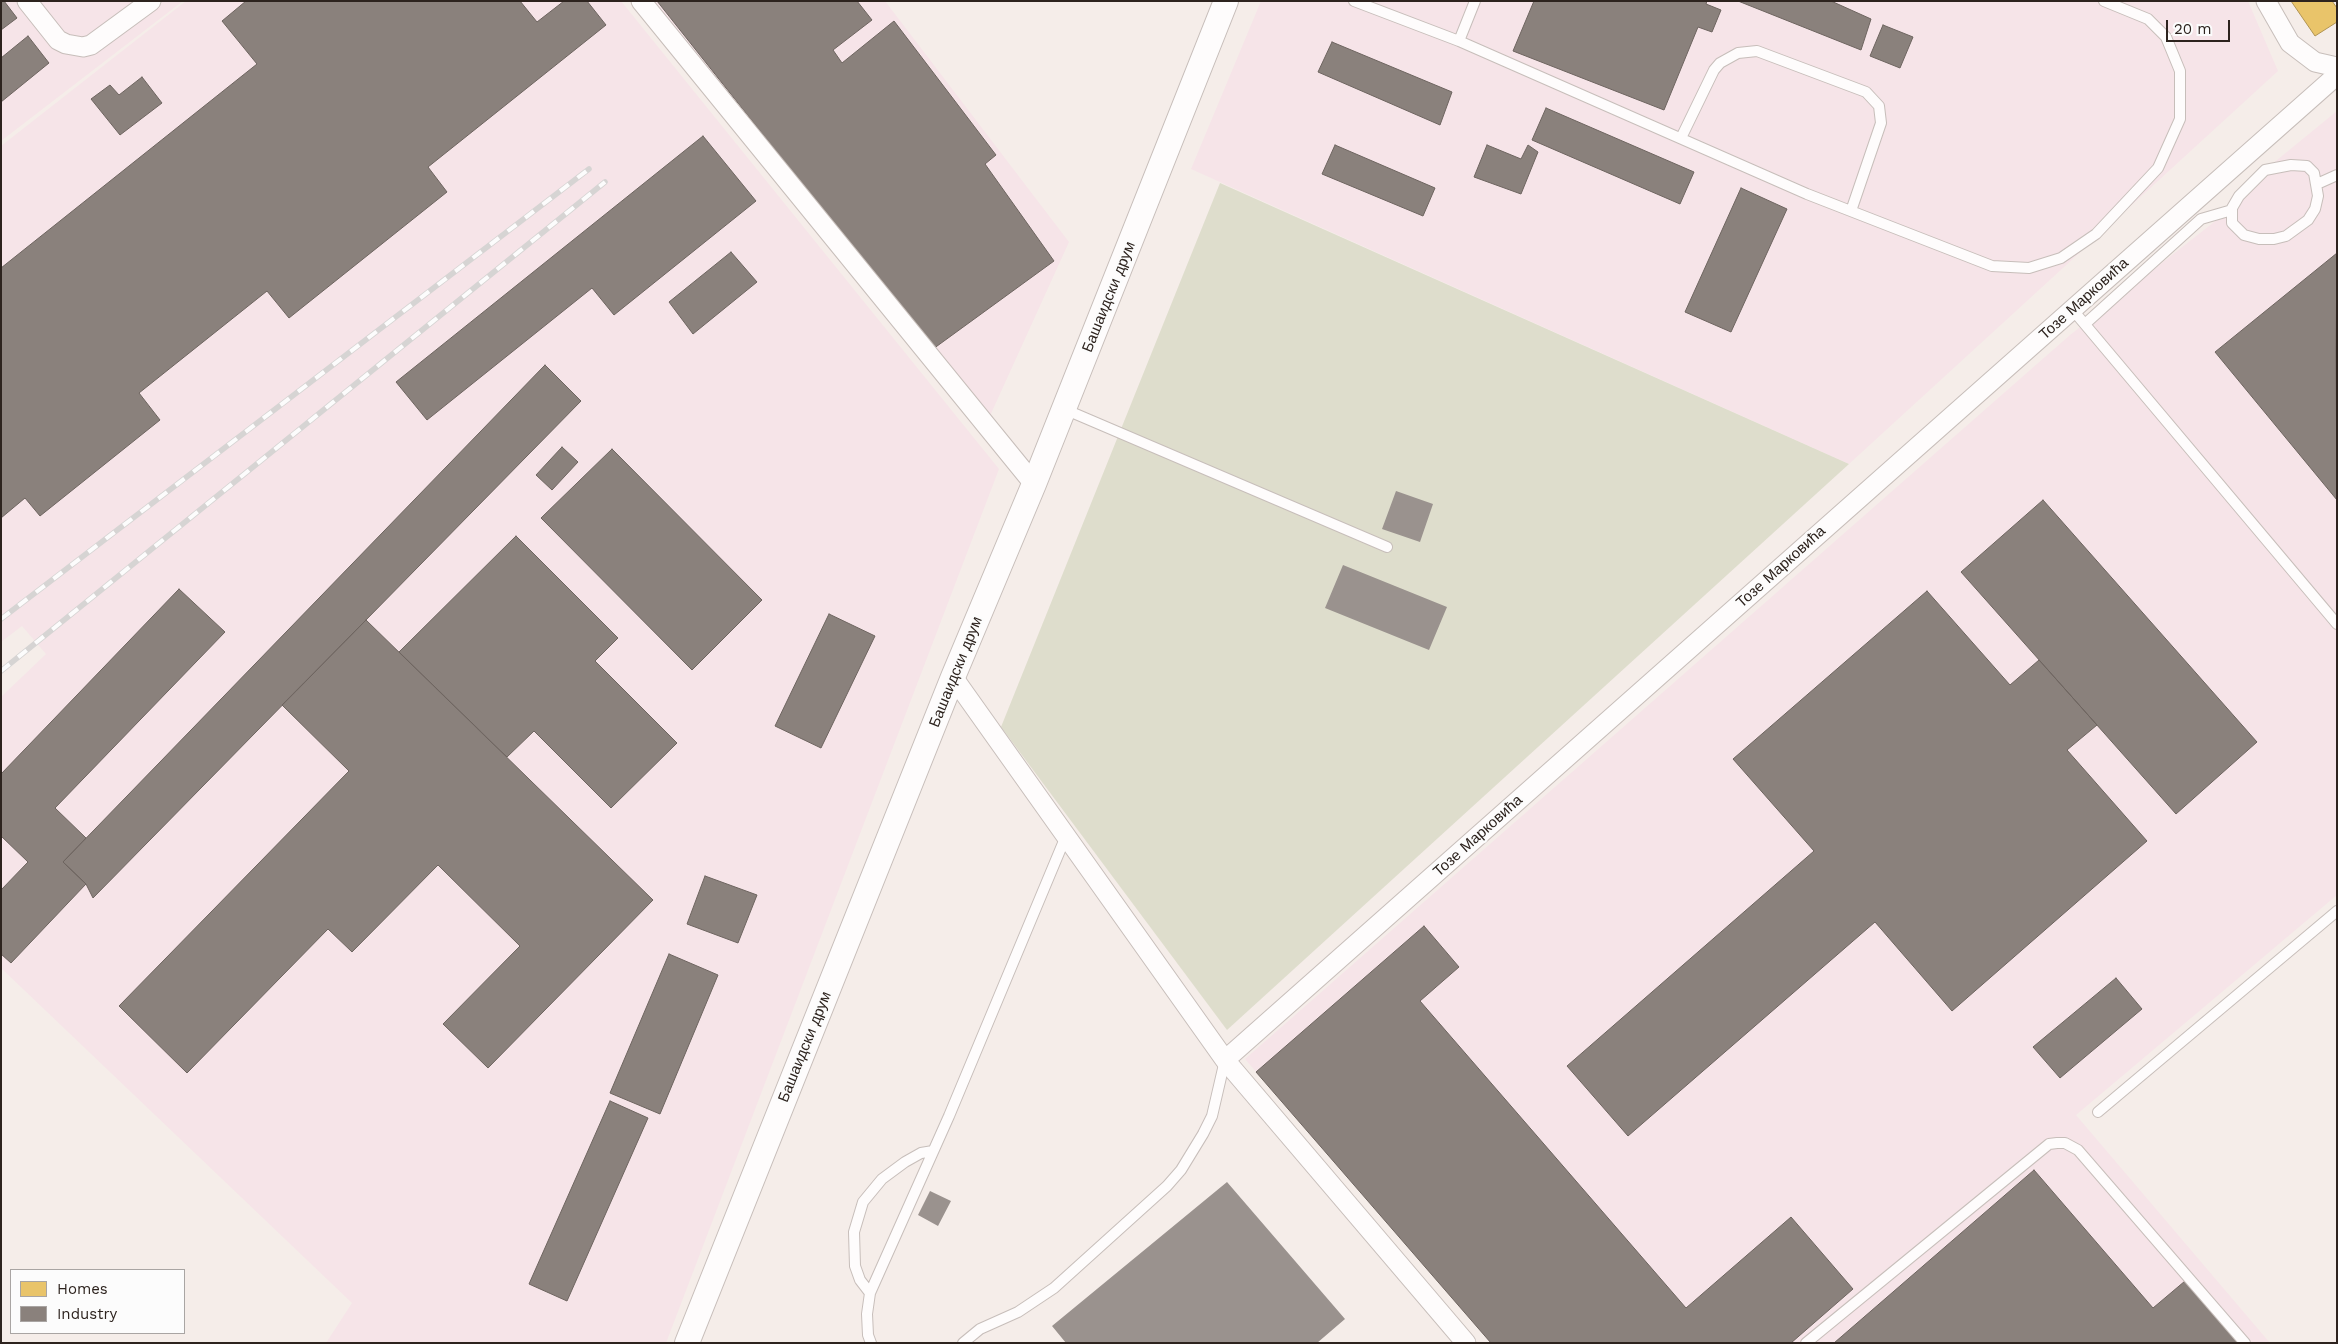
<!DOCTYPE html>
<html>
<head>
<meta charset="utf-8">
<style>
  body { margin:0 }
  #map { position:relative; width:2338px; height:1344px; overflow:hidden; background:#f5ede9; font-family:"Work Sans",sans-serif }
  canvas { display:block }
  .frame { position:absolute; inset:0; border:2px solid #2d231e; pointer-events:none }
  .legend { position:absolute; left:10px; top:1269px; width:175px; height:65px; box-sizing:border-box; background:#fcfcfc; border:1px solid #a9a5a3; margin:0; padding:6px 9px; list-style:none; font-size:15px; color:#2d231e }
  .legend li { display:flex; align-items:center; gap:10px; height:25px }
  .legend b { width:25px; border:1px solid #a9a5a3 }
  .scale { position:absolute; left:2166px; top:20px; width:64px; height:22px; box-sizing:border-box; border:2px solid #2d231e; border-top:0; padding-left:6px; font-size:15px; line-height:18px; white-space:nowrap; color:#2d231e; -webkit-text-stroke:4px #fcfcfc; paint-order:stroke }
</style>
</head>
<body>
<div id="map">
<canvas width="2338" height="1344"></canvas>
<div class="frame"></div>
<ul class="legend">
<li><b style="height:14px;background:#e9c46a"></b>Homes</li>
<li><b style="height:14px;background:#8a817c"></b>Industry</li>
</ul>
<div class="scale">20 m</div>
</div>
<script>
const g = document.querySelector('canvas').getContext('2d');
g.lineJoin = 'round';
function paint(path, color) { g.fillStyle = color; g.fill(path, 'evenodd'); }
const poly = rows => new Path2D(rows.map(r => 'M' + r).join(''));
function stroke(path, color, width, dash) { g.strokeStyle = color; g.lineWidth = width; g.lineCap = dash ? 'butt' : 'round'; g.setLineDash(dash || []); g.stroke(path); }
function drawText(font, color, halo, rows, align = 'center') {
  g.font = font + ' "Work Sans",sans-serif'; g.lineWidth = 5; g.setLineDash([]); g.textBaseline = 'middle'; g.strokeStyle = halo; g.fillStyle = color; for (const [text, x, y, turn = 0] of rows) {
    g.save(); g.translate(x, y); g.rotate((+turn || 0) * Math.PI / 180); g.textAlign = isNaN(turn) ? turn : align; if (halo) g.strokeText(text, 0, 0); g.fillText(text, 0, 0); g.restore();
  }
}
paint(poly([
  [1,1,183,1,1,141],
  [186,1,621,1,999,469,666,1343,326,1343,352,1303,1,968,1,697,46,654,22,626,1,642,1,146],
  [648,1,885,1,1069,242,989,418],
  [1261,1,2248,1,2278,71,1849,464,1191,169],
  [2337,111,2337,895,2076,1115,2270,1343,1491,1343,1245,1059,2070,335,2232,208,2255,178]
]), '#f6e4e8');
paint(poly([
  [1220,183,1849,464,1227,1030,1001,727]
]), '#deddcc');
const homes = poly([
  [2291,1,2332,1,2337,8,2337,22,2315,36,2291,1]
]);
paint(homes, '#e9c46a');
stroke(homes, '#b19453', 1);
const industry = poly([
  [1,1,4,1,17,18,1,30,1,1],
  [246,1,520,1,537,22,564,1,587,1,606,25,428,167,447,192,289,318,267,291,139,393,160,420,40,516,25,498,1,518,1,268,257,64,222,21,246,1],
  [657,1,857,1,872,20,833,50,842,63,894,21,996,155,985,164,1054,261,933,349,657,1],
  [1534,1,1707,1,1706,4,1721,10,1712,32,1698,27,1664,110,1513,51,1534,1],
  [1738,1,1831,1,1871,19,1861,50,1738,1],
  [1883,25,1913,37,1900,68,1870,56,1883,25],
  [28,36,49,63,1,102,1,58,28,36],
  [1332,42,1452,92,1440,125,1318,72,1332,42],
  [142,77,162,103,120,135,91,99,110,85,119,95,142,77],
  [1546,108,1694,172,1680,204,1532,140,1546,108],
  [703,136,756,201,614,315,592,288,427,420,396,382,703,136],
  [1335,145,1435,188,1423,216,1322,174,1335,145],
  [1487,145,1521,159,1528,145,1538,152,1521,194,1474,177,1487,145],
  [1741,188,1787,209,1731,332,1685,312,1741,188],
  [731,252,757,282,693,334,669,302,731,252],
  [2337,253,2336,353,2337,500,2215,352,2337,253],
  [545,365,581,401,93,898,86,884,63,862,545,365],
  [562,447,578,462,552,490,536,475,562,447],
  [612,449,762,600,692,670,541,518,612,449],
  [2043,500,2257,742,2176,814,1961,572,2043,500],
  [516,536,618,638,595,661,677,743,611,808,534,731,507,757,399,652,516,536],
  [179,589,225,632,55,808,86,838,63,862,86,884,11,963,1,954,1,890,28,862,1,836,1,774,179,589],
  [1927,591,2010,685,2039,660,2097,725,2067,750,2147,841,1952,1011,1875,922,1628,1136,1567,1066,1814,851,1733,759,1927,591],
  [829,614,875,636,821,748,775,726,829,614],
  [366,620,653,900,488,1068,443,1024,520,946,438,865,352,952,328,929,187,1073,119,1006,349,771,282,705,366,620],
  [705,876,757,895,738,943,687,924,705,876],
  [1424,926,1459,967,1420,1001,1686,1308,1791,1217,1853,1289,1791,1343,1491,1343,1256,1072,1424,926],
  [669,954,718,975,660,1114,610,1093,669,954],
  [2116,978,2142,1009,2060,1078,2033,1047,2116,978],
  [610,1101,648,1118,567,1301,529,1284,610,1101],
  [2034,1170,2153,1308,2185,1281,2239,1343,1834,1343,2034,1170]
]);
paint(industry, '#8a817c');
stroke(industry, '#6e6560', 1);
paint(poly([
  [1396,491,1433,504,1420,542,1382,529],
  [1343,565,1447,607,1429,650,1325,608],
  [1227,1182,1345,1319,1317,1343,1066,1343,1052,1326],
  [930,1191,951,1201,938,1226,918,1215]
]), '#9a928e');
const service = poly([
  [1354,1,1459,41,1807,194,1992,266,2029,268,2061,258,2096,234,2158,168,2180,119,2180,71,2166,37,2148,19,2104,1],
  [1459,41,1475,1],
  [1681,138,1714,70,1720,63,1738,53,1757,51,1866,92,1879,106,1881,123,1851,211],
  [2291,165,2307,166,2314,173,2318,196,2315,209,2308,220,2286,236,2274,239,2259,239,2244,235,2232,223,2232,208,2239,196,2265,170,2291,165],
  [2317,184,2337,175],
  [2072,309,2337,624],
  [2085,324,2201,219,2232,210],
  [1064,409,1387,547],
  [2098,1112,2337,911],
  [870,1293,860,1280,855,1266,854,1232,863,1202,882,1179,905,1162,921,1153,933,1151],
  [871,1343,868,1335,867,1314,870,1293,949,1116,1066,836],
  [963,1343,980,1329,1018,1312,1054,1288,1167,1186,1181,1170,1203,1134,1212,1116,1225,1060],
  [1806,1343,2049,1144,2057,1143,2065,1143,2078,1150,2245,1343]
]);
const minor = poly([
  [27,1,58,40,66,44,83,47,91,45,151,1],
  [641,1,1034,484],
  [2266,1,2290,43,2315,62,2337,67],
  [953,677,1225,1060,1466,1343],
  [1225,1060,2337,75]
]);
const tertiary = poly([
  [687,1343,953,677,1034,484,1226,1]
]);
stroke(service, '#c7beba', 12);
stroke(minor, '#c7beba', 21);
stroke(tertiary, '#c7beba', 26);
stroke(service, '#fefcfc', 10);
stroke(minor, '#fefcfc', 19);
stroke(tertiary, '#fefcfc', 24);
const rail = poly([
  [1,619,589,169],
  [1,671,605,182]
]);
stroke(rail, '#d6d4d3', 5.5);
stroke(rail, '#fcfcfc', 4, [11]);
drawText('15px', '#2d231e', '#fcfcfc', [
  ["Башаидски друм",1109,297,-68],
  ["Тозе Марковића",2084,299,-42],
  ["Тозе Марковића",1781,567,-42],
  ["Башаидски друм",956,672,-68],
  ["Тозе Марковића",1478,836,-42],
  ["Башаидски друм",805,1047,-68]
]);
</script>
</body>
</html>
